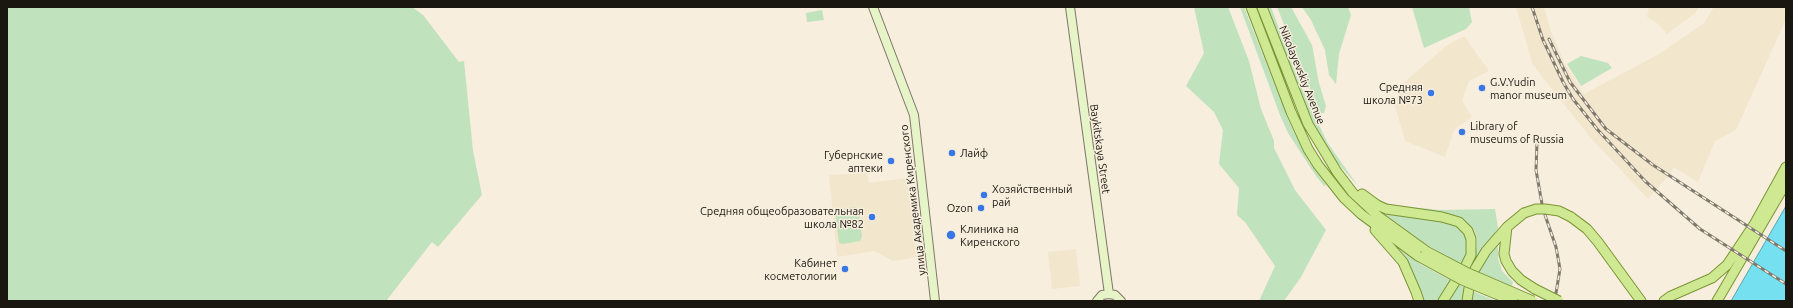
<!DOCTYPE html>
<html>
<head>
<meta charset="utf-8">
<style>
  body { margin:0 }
  #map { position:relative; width:1793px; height:308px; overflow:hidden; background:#f7eedd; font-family:Ubuntu,sans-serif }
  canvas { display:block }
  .frame { position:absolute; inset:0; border:8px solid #1a1610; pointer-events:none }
</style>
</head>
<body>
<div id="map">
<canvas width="1793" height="308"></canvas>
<div class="frame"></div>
</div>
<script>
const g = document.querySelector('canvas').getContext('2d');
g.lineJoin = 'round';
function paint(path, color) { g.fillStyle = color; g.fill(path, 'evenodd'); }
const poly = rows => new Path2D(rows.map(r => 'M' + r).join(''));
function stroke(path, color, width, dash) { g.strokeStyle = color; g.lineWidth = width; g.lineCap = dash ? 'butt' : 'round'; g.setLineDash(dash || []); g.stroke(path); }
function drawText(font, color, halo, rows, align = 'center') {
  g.font = font + ' Ubuntu,sans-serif'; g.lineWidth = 3; g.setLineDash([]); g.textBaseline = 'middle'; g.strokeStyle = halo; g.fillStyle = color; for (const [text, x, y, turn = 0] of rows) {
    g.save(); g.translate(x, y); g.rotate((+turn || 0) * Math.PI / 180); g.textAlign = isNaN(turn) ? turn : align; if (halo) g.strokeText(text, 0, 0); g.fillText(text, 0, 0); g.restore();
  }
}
paint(poly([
  [1516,7,1544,7,1550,29,1565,64,1584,94,1659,54,1704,23,1714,7,1786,7,1786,19,1736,130,1715,141,1698,182,1673,167,1671,173,1648,199,1590,137,1533,65],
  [1649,7,1699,7,1695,13,1667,34,1658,24,1647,17],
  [1464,36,1489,71,1469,81,1462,101,1472,117,1454,130,1445,157,1405,141,1395,106,1400,86,1446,46],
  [867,173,869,183,907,178,917,257,893,261,874,251,837,257,829,175],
  [1076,249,1080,286,1052,289,1048,252]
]), '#f2e6cd');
paint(poly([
  [7,7,412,7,423,15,459,62,464,61,473,151,482,195,438,247,432,242,386,301,7,301],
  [1194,7,1228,7,1249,61,1261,109,1274,141,1274,148,1295,190,1326,230,1301,277,1284,301,1259,301,1275,266,1245,222,1237,215,1239,188,1219,164,1223,130,1214,112,1186,86,1204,53],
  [1240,7,1244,7,1290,124,1309,162,1326,185,1324,186,1316,176,1288,133,1280,115],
  [1267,7,1271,7,1299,82,1327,142,1358,186,1378,199,1391,205,1440,210,1495,209,1498,228,1471,269,1468,268,1474,257,1477,247,1477,239,1474,230,1464,219,1454,215,1395,207,1380,202,1356,184,1336,161,1326,147,1309,113],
  [1277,7,1291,7,1312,45,1319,83,1326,106,1324,113,1320,114],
  [1302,7,1348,7,1351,15,1339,54,1336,84,1329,75,1325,50,1311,20],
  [1412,7,1469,7,1472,22,1466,29,1424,48],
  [822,10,824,20,807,22,806,13],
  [1581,56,1608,63,1612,68,1581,86,1567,64],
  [855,207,859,210,862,237,860,241,843,244,839,243,835,210],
  [1376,209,1453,224,1465,234,1468,243,1467,251,1462,263,1459,263,1404,232],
  [1498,242,1498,258,1502,271,1513,282,1512,286,1479,272,1482,265],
  [1398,249,1422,265,1450,280,1437,301,1423,301,1411,271],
  [1458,284,1465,288,1463,301,1448,301],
  [1472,291,1496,301,1471,301]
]), '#c0e2bd');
const water = poly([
  [1786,206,1786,301,1731,301,1786,206]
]);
paint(water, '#75e0f0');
stroke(water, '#5aa3ad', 1);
const secondary = poly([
  [873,7,914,115,935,301],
  [1070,7,1109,294],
  [1097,301,1102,295,1109,294,1115,295,1121,301]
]);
const primary = poly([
  [1251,7,1291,112,1308,149,1318,165,1344,198,1361,214,1418,256],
  [1262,7,1308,124,1337,172,1353,193,1379,217,1426,251],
  [1362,194,1377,205,1386,209,1442,217,1459,222,1468,231,1471,239,1471,255,1466,265],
  [1524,213,1507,227,1504,254,1506,261,1512,271,1521,280,1535,289],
  [1571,217,1587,229,1598,242,1641,301],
  [1375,230,1403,262,1416,292,1419,301],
  [1475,269,1486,251,1507,227],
  [1443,301,1455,282],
  [1467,301,1469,288],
  [1664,301,1671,296,1712,278,1727,265,1755,223,1786,167],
  [1717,301,1786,183]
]);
stroke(secondary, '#7f7768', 10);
stroke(primary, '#7a9535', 11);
stroke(secondary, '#e7f4c8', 8);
stroke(primary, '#cee992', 9);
const rail = poly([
  [1532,7,1543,40,1563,82,1573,99,1597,129,1645,181,1700,229,1786,284],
  [1549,39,1570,82,1606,129,1653,165,1786,251],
  [1537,142,1536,170,1542,204],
  [1545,215,1556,247,1560,269,1556,293]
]);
stroke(rail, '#807a6e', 3);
stroke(rail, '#f7eedd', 1.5, [4.5]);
const primaryBridge = poly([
  [1524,213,1536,209,1545,209,1559,211,1571,217],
  [1426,251,1468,273,1533,301],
  [1418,256,1462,280,1513,301],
  [1535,289,1559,301]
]);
stroke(primaryBridge, '#7a9535', 11, []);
stroke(primaryBridge, '#cee992', 9);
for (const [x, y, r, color] of [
  [1482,88,4,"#3a77e6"],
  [1431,93,4,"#3a77e6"],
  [1462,132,4,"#3a77e6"],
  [952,153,4,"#3a77e6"],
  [891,161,4,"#3a77e6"],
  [984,195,4,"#3a77e6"],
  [981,208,4,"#3a77e6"],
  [872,217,4,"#3a77e6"],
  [951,235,5,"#3a77e6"],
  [845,269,4,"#3a77e6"]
]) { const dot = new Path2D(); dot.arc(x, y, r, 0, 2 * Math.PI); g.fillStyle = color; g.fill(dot); stroke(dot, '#f7eedd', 1.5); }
drawText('11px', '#1a1610', '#f7eedd', [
  ["Nikolayevskiy Avenue",1302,75,68],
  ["Baykitskaya Street",1100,149,82],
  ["улица Академика Киренского",913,200,-97]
]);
drawText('11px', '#1a1610', '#f7eedd', [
  ["G.V.Yudin",1490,82],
  ["manor museum",1490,95],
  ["Средняя",1423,87,"right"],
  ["школа №73",1423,100,"right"],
  ["Library of",1470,126],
  ["museums of Russia",1470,139],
  ["Лайф",960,153],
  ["Губернские",883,155,"right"],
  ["аптеки",883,168,"right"],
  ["Хозяйственный",992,189],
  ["рай",992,202],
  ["Ozon",973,208,"right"],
  ["Средняя общеобразовательная",864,211,"right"],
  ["школа №82",864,224,"right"],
  ["Клиника на",960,229],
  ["Киренского",960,242],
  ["Кабинет",837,263,"right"],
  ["косметологии",837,276,"right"]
], 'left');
</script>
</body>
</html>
